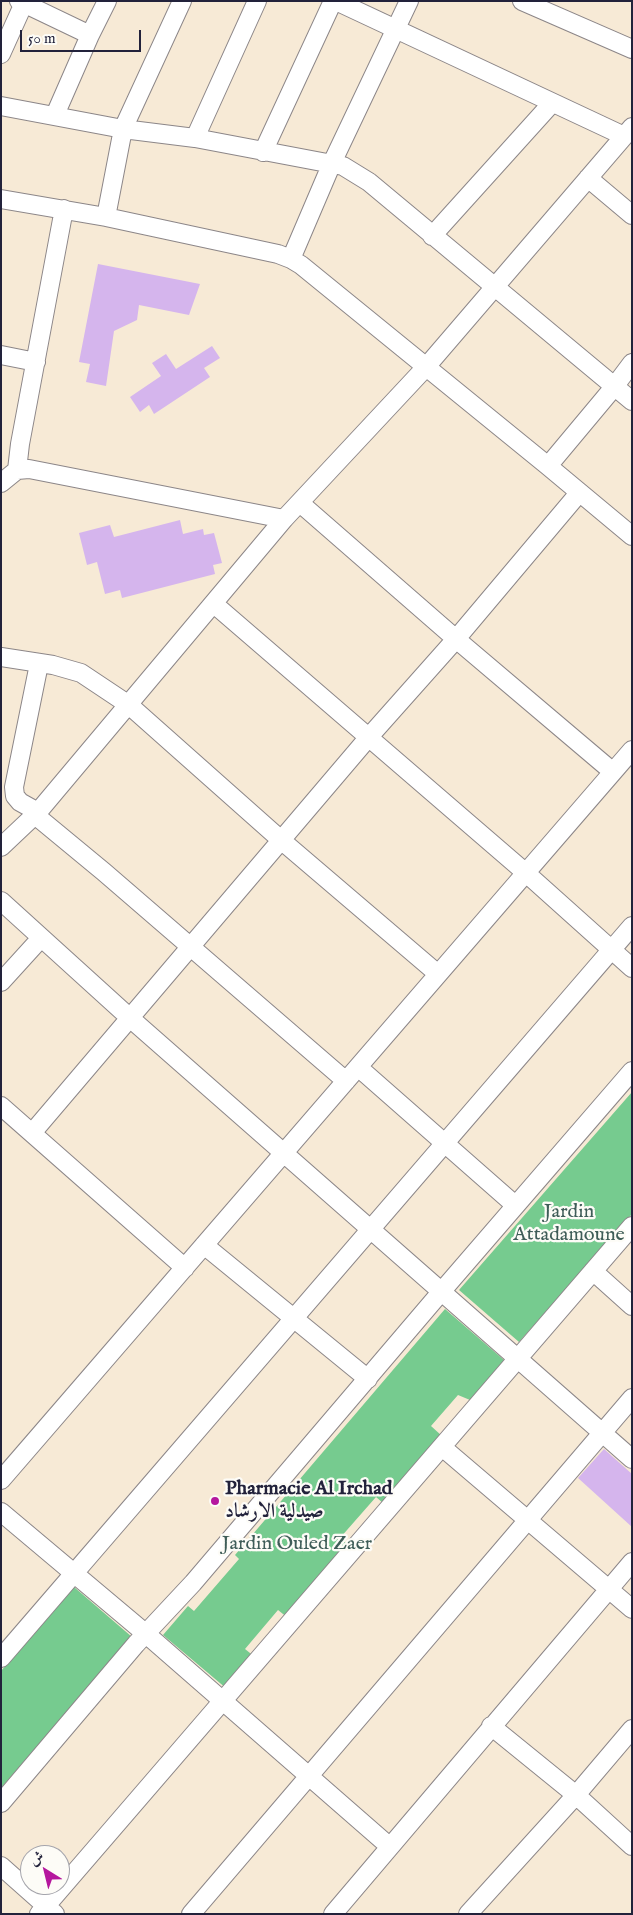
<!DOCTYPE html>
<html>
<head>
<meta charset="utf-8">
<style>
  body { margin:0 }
  #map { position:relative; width:633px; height:1915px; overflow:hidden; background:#f7ead6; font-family:"IM FELL English",Amiri,serif }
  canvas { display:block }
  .frame { position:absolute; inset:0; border:2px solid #22223b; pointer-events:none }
  .north { position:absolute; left:20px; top:1845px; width:50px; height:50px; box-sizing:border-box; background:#fdfcf7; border:1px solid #a5a5ac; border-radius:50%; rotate:324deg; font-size:14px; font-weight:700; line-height:20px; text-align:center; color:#22223b }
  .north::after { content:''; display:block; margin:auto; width:18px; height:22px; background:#b5179e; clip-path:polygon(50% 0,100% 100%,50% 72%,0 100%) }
  .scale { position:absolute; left:20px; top:30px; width:121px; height:22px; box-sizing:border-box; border:2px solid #22223b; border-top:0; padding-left:6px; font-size:15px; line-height:18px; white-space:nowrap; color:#22223b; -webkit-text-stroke:4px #fdfcf7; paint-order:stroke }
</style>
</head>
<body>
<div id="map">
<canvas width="633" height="1915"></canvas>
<div class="frame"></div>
<div class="north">ش</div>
<div class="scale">50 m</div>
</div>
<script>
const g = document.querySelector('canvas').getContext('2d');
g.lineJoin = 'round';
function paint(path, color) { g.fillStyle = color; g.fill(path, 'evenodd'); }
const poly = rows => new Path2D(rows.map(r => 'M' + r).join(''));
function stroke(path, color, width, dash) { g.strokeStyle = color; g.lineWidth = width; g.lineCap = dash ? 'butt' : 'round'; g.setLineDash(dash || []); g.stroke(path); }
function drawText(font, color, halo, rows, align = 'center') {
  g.font = font + ' "IM FELL English",Amiri,serif'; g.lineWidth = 4.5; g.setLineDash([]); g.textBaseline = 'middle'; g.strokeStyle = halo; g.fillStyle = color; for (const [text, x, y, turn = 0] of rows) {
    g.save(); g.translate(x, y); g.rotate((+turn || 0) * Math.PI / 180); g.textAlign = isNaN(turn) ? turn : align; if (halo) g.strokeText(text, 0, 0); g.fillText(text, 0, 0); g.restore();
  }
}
paint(poly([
  [632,1092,632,1214,519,1342,459,1290],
  [445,1309,504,1360,470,1400,458,1395,431,1426,442,1436,383,1503,376,1497,340,1538,350,1547,288,1618,278,1610,245,1649,255,1657,227,1689,163,1635,188,1606,194,1611,239,1559,235,1555],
  [74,1587,132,1637,1,1788,1,1671]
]), '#76cb8f');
paint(poly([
  [98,264,200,284,189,315,139,305,137,320,114,331,106,386,86,382,90,364,79,362],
  [212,346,220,358,204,368,210,377,154,414,149,405,140,412,130,397,161,376,152,363,166,354,176,369],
  [180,520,183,534,203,529,204,535,214,533,222,563,213,565,215,574,122,598,120,590,105,594,97,562,87,565,79,533,110,525,114,537],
  [604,1449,632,1474,632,1527,578,1478]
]), '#d5b5ed');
const minor = poly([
  [19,1,90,35],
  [336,1,624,136],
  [522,1,632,49],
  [1,54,24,3],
  [1,106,123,129,195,138,343,166,369,182,632,401],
  [55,115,90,35,107,1],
  [195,138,257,1],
  [263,152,333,1],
  [588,178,632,215],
  [1,199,106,217,278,254,291,259,301,265,548,466,632,536],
  [64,209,20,444,17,470,29,469,284,519],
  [106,217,123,129,182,1],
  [432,236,552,103],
  [291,259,332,163,409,1],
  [1,355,36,362],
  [548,466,614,387,632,363],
  [1,483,17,470],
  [300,503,456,639,613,772],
  [214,604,526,873,632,968],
  [1,657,53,665,81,673,129,705,281,840,438,974],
  [38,812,20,802,15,796,14,787,39,664],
  [35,815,104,872,346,1081],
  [1,847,38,812,284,519,426,367,632,127],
  [1,901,130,1018,632,1459],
  [1,982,41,938],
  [358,1067,515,1205],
  [1,1106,185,1268],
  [32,1133,368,738,456,639,579,493],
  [204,1245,368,1379],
  [593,1271,632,1306],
  [442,1447,632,1609],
  [1,1480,632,750],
  [1,1512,145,1633,389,1846],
  [1,1658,632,926],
  [491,1726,576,1795,632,1846],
  [1,1803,136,1644,193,1583,441,1292,632,1071],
  [1,1866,55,1914],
  [39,1914,632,1226],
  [191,1914,632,1398],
  [333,1914,632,1562],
  [468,1914,576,1795,632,1729]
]);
stroke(minor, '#8c8688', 20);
stroke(minor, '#fff', 18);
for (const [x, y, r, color] of [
  [215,1501,5,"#b5179e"]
]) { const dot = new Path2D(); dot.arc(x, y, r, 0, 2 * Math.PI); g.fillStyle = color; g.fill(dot); stroke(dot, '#fdfcf7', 2); }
drawText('20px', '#3f5d58', '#fdfcf7', [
  ["Jardin",569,1213],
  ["Attadamoune",569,1236],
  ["Jardin Ouled Zaer",297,1545]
]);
drawText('bold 20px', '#22223b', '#fdfcf7', [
  ["Pharmacie Al Irchad",225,1490],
  ["صيدلية الارشاد",225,1513]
], 'left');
</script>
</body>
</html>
